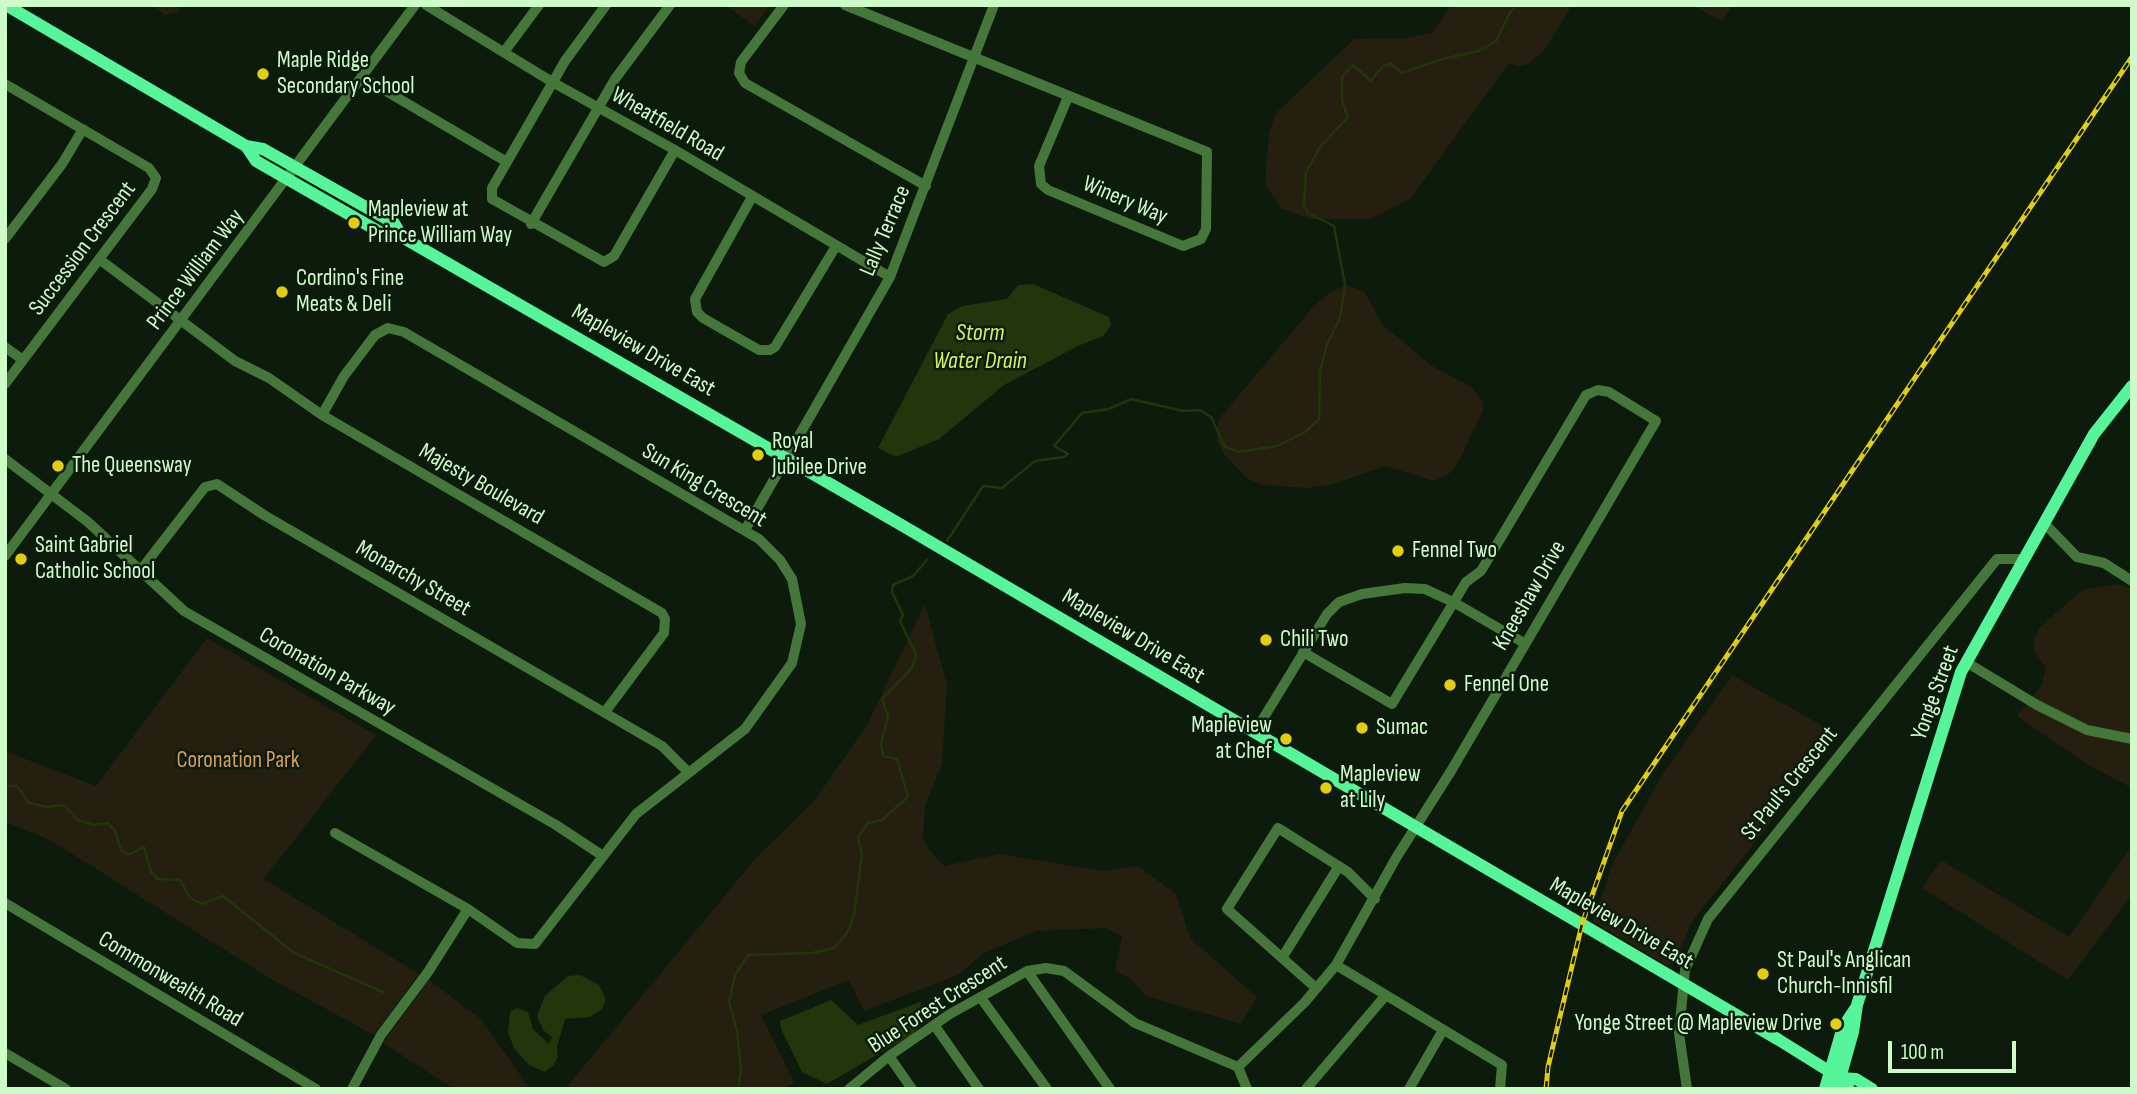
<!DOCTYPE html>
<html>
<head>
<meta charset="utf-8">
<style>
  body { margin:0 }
  #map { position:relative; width:2137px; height:1094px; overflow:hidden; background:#0c1b0c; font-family:"Sofia Sans Condensed",sans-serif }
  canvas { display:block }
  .frame { position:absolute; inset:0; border:7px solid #cdfcc9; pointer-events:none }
  .scale { position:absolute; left:1888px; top:1041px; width:128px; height:32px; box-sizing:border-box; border:4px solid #cdfcc9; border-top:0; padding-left:9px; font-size:21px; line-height:24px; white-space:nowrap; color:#cdfcc9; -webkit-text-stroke:5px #0c1b0c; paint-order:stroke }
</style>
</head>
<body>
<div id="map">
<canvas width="2137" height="1094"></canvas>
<div class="frame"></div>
<div class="scale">100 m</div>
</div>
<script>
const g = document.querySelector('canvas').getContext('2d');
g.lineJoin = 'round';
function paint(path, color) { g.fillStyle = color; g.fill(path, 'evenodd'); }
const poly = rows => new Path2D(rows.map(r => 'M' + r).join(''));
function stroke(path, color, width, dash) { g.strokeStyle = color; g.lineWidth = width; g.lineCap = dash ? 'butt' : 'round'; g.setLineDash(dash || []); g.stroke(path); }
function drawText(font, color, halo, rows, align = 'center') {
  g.font = font + ' "Sofia Sans Condensed",sans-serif'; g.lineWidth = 5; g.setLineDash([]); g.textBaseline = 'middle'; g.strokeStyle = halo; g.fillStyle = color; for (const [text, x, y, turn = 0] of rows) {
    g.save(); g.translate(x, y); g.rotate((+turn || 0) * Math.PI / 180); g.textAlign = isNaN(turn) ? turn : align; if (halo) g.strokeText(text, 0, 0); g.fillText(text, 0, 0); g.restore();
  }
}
paint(poly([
  [152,5,183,5,178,12,165,15],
  [724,5,770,5,755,26],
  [1451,5,1572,5,1544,51,1528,64,1518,66,1509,63,1410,199,1371,219,1310,219,1280,208,1265,183,1269,133,1276,113,1354,39,1405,38,1432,33],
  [1692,5,1733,5,1722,21],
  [1345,285,1364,291,1383,325,1432,366,1470,386,1483,401,1483,411,1459,461,1450,473,1434,481,1385,466,1331,485,1307,488,1263,485,1246,478,1224,454,1217,441,1218,420,1313,307,1330,292],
  [2117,584,2132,589,2132,788,2088,765,2017,716,2041,686,2046,668,2034,652,2035,637,2040,627,2082,590],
  [925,604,947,685,942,764,925,806,923,840,931,852,944,866,999,854,1103,871,1138,866,1176,894,1190,938,1257,997,1241,1024,1146,996,1132,980,1115,970,1122,936,1106,928,1036,931,984,953,958,975,864,1011,849,980,761,1015,794,1082,785,1089,565,1089,756,858,814,801,867,725],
  [207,638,376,735,264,879,419,974,374,1035,271,979,50,840,5,822,5,751,96,786],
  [1732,675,1839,735,1802,775,1767,827,1691,923,1676,962,1668,966,1593,922,1613,863,1662,775],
  [2132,845,2132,894,2068,980,1922,888,1941,860,2069,937],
  [429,980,481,1019,530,1089,454,1089,383,1043]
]), '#241f0f');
paint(poly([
  [1033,284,1109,317,1111,326,1103,336,1078,346,1004,385,939,439,896,457,878,448,948,314,962,306,1007,299,1018,285],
  [580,975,599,985,606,999,602,1009,590,1017,565,1019,557,1047,558,1057,553,1066,545,1072,529,1065,514,1048,508,1032,510,1012,517,1008,528,1012,533,1029,549,1044,552,1037,543,1030,537,1016,545,996,568,976],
  [831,1000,858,1025,920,1002,928,1019,911,1035,827,1084,802,1072,781,1029,780,1021]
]), '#23350b');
stroke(poly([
  [947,541,983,486,1002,488,1035,461,1064,457,1068,454,1054,446,1082,413,1109,409,1131,399,1183,411,1200,410,1211,417,1225,447,1239,452,1277,446,1305,432,1319,419,1320,372,1327,344,1340,318,1345,285,1334,226,1308,213,1304,206,1306,172,1320,147,1348,117,1342,101,1342,77,1353,65,1371,81,1383,66,1391,64,1402,73,1442,59,1479,51,1496,41,1510,12,1517,5],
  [5,786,17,786,29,803,47,807,64,805,78,820,93,825,108,823,115,831,121,850,128,855,144,847,151,872,158,879,180,880,190,898,202,904,223,896,294,953,383,992],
  [738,1089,741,1070,737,1031,729,1002,735,975,748,955,812,953,834,948,847,933,854,916,862,854,858,837,868,823,882,820,908,797,897,759,883,756,881,743,888,717,882,699,912,668,916,654,900,621,903,615,892,592,893,585,913,576,927,560]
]), '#23350b', 2.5);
stroke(poly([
  [426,5,554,83,675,150,890,277],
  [606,5,565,61,492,188,492,199,604,262,614,256,675,150],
  [784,5,741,62,739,73,745,83,926,186],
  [845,5,1207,152,1206,229,1201,239,1183,246,1048,190,1041,184,1039,166,1068,97],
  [504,52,539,5],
  [362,77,507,162],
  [5,84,149,168,156,178,152,189,5,384],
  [752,197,695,299,697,312,703,318,759,350,770,350,775,347,836,246],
  [531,224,615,79,670,5],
  [5,239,62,164,83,129],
  [99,259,235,361,269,378,322,415,662,613,665,619,664,633,605,712],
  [5,347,23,360],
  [322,415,344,376,375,335,388,328,404,332,759,539,780,560,792,579,801,624,792,663,745,729,636,814,535,944,517,943,468,909,335,833],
  [5,459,88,522,184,611,556,825,603,856],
  [2044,523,2077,557,2104,563,2132,581],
  [745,530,890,277,994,5],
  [5,556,415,5],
  [140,571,205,487,217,484,264,515,662,746,688,772],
  [1966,662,2037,705,2087,730,2132,739],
  [1255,732,1327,614,1339,602,1362,594,1405,588,1425,589,1455,603,1524,643],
  [5,903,316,1089],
  [1282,958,1339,866],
  [1336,965,1502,1065,1500,1089],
  [1027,971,1110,1089],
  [1316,988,1227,909,1278,828,1348,872,1375,899],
  [981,998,1047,1089],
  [935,1026,979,1089],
  [5,1053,66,1089],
  [889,1056,912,1089],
  [1238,1067,1305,1002,1336,965,1396,858,1451,771,1656,421,1609,392,1598,390,1586,395,1481,571,1466,582,1392,704,1303,652],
  [1238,1067,1247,1089],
  [352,1089,381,1035,428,972,468,909],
  [849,1089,889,1056,950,1014,1027,971,1046,968,1064,971,1135,1023,1238,1067],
  [1306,1089,1386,995],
  [1409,1089,1443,1030],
  [1687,1089,1679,1033,1685,970,1708,919,1997,559,2024,559]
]), '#447739', 10);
stroke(poly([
  [6,5,246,146,263,149,394,223,402,237],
  [246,146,256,161,385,235,402,237,898,523,1779,1040,1840,1078,1849,1089],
  [1840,1078,1856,1079,1872,1089],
  [1825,1089,1843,1027,1855,1009],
  [1837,1089,1853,1032,1857,1005,1961,672,2094,434,2132,386]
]), '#56f599', 12);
const rail = poly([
  [1546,1089,1548,1067,1582,924,1622,811,2132,57]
]);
stroke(rail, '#e4cd0d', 5);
stroke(rail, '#0c1b0c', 2.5, [8]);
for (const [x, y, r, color] of [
  [263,74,7,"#e4cd0d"],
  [354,223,7,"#e4cd0d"],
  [282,292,7,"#e4cd0d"],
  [758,455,7,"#e4cd0d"],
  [58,466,7,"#e4cd0d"],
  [1398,551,7,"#e4cd0d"],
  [21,559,7,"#e4cd0d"],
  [1266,640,7,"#e4cd0d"],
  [1450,685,7,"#e4cd0d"],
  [1362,728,7,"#e4cd0d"],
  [1286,739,7,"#e4cd0d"],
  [1326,788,7,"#e4cd0d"],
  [1763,974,7,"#e4cd0d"],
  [1836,1024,7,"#e4cd0d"]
]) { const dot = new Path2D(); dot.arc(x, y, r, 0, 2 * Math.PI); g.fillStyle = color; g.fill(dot); stroke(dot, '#0c1b0c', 2.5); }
drawText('23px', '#cdfcc9', '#0c1b0c', [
  ["Maple Ridge",277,61],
  ["Secondary School",277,87],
  ["Mapleview at",368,210],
  ["Prince William Way",368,236],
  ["Cordino's Fine",296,279],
  ["Meats & Deli",296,305],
  ["Royal",772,442],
  ["Jubilee Drive",772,468],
  ["The Queensway",72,466],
  ["Saint Gabriel",35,546],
  ["Catholic School",35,572],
  ["Fennel Two",1412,551],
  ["Chili Two",1280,640],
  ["Fennel One",1464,685],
  ["Mapleview",1272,726,"right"],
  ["at Chef",1272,752,"right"],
  ["Sumac",1376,728],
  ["Mapleview",1340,775],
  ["at Lily",1340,801],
  ["St Paul's Anglican",1777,961],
  ["Church-Innisfil",1777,987],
  ["Yonge Street @ Mapleview Drive",1822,1024,"right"]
], 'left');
drawText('23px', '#cdfcc9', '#0c1b0c', [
  ["Wheatfield Road",667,125,30],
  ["Winery Way",1125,201,23],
  ["Lally Terrace",886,231,-67],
  ["Succession Crescent",83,249,-53],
  ["Prince William Way",196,270,-53],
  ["Mapleview Drive East",643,351,30],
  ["Majesty Boulevard",481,485,30],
  ["Sun King Crescent",704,486,31],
  ["Monarchy Street",413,579,30],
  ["Kneeshaw Drive",1530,596,-60],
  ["Mapleview Drive East",1133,637,31],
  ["Coronation Parkway",327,672,30],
  ["Yonge Street",1936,693,-70],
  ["St Paul's Crescent",1790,784,-51],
  ["Mapleview Drive East",1621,924,30],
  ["Commonwealth Road",170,980,31],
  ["Blue Forest Crescent",938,1005,-33]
]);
drawText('23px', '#d69e5a', '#0c1b0c', [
  ["Coronation Park",238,761]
]);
drawText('italic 24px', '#cef65d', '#0c1b0c', [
  ["Storm",980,334],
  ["Water Drain",980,362]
]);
</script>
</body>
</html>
